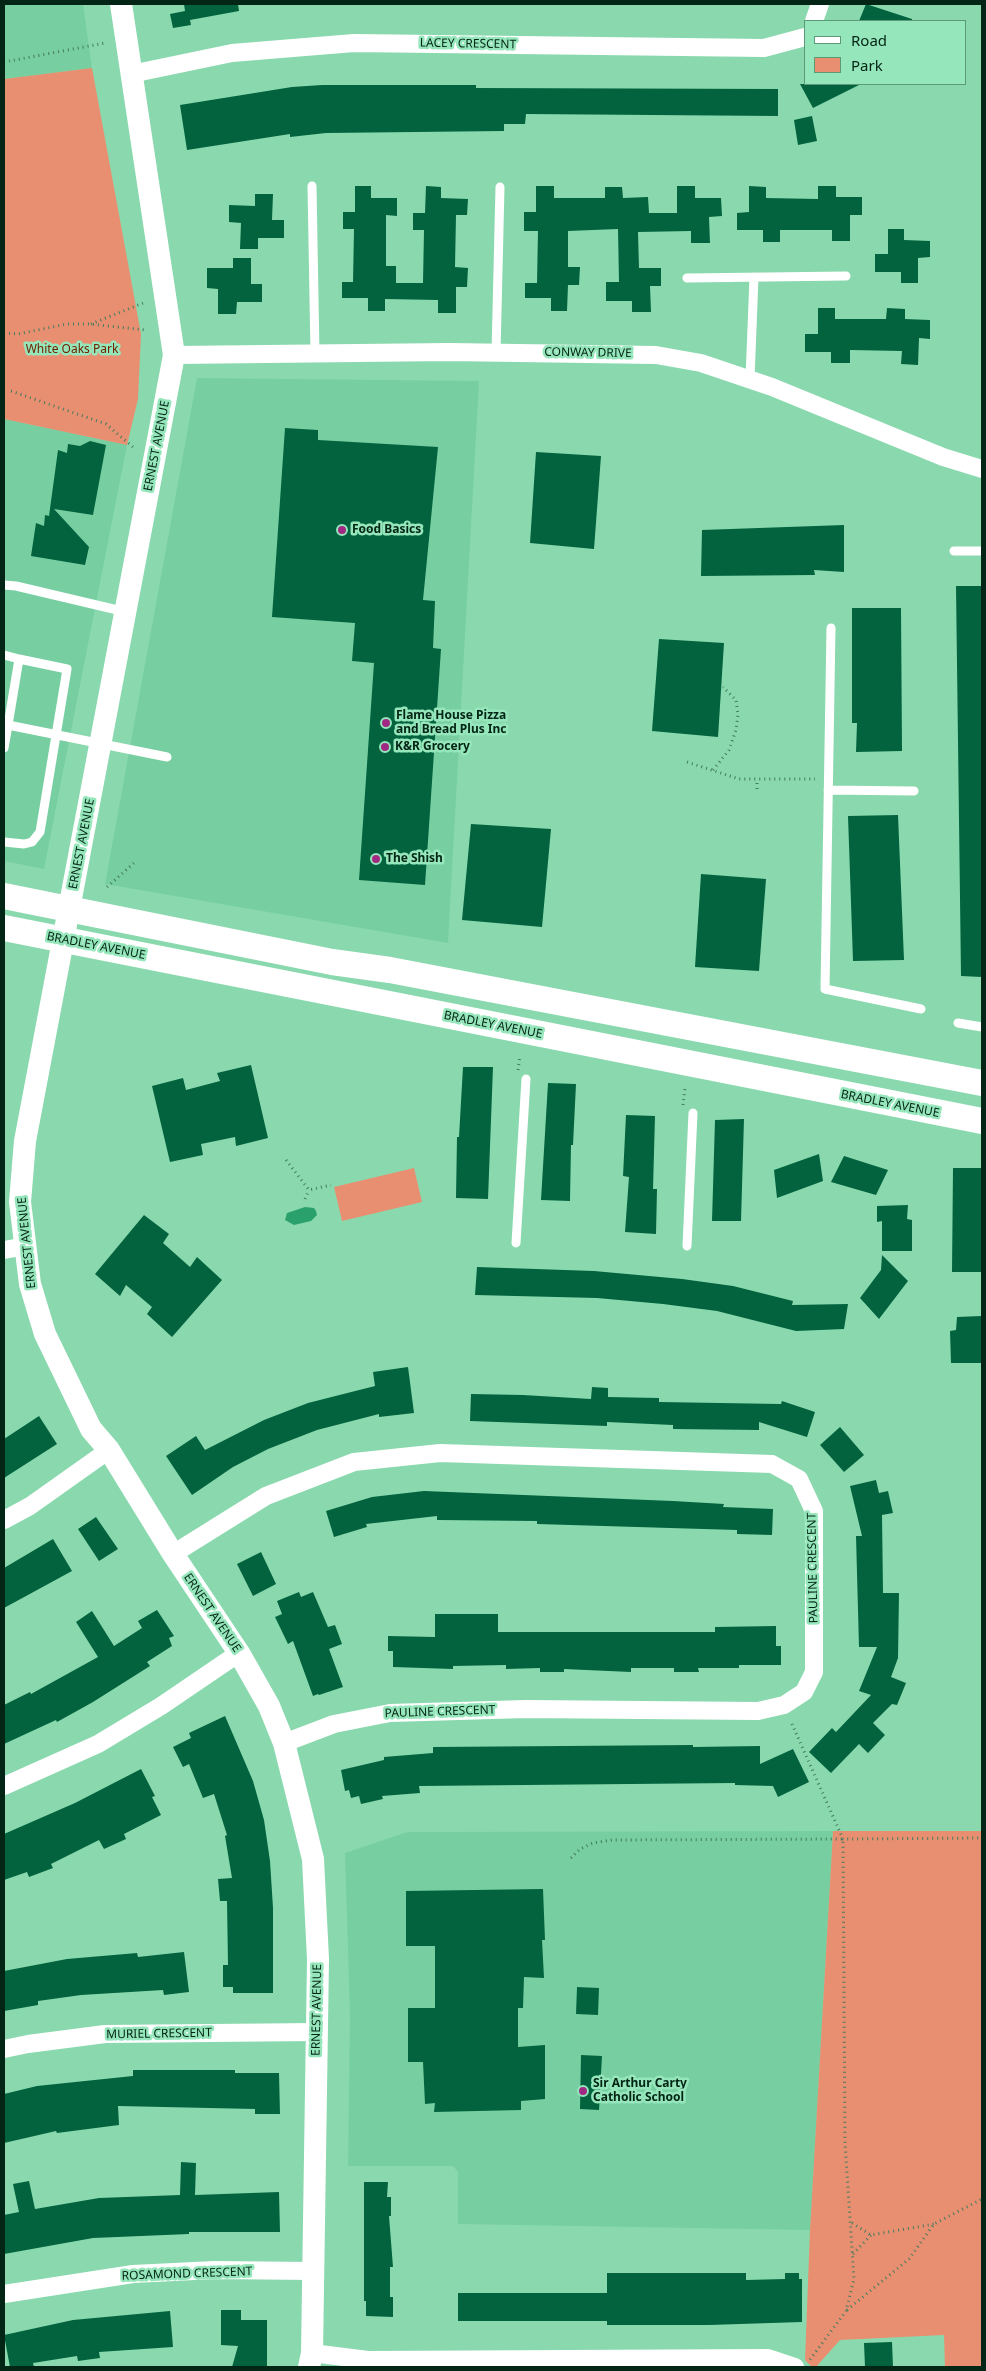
<!DOCTYPE html>
<html>
<head>
<meta charset="utf-8">
<style>
	body { margin:0 }
	#map { position:relative; width:986px; height:2371px; overflow:hidden; background:#8ad9ae; font-family:"Noto Sans",sans-serif }
	canvas { display:block }
	.frame { position:absolute; inset:0; border:5px solid #032515; pointer-events:none }
	.legend { position:absolute; left:804px; top:20px; width:162px; height:65px; box-sizing:border-box; background:#96e6bb; border:1px solid #5b9979; margin:0; padding:6px 9px; list-style:none; font-size:15px; color:#032515 }
	.legend li { display:flex; align-items:center; gap:10px; height:25px }
	.legend b { width:25px; border:1px solid #5b9979 }
</style>
</head>
<body>
<div id="map">
<canvas width="986" height="2371"></canvas>
<div class="frame"></div>
<ul class="legend">
<li><b style="height:6px;background:#fff"></b>Road</li>
<li><b style="height:14px;background:#e88f71"></b>Park</li>
</ul>
</div>
<script>
const ctx = document.querySelector('canvas').getContext('2d');
ctx.lineJoin = 'round';
function paint(path, color) { ctx.fillStyle = color; ctx.fill(path, 'evenodd'); }
const poly = rows => new Path2D(rows.map(r => 'M' + r).join(''));
function trace(path, color, width, dash) { ctx.strokeStyle = color; ctx.lineWidth = width; ctx.lineCap = dash ? 'butt' : 'round'; ctx.setLineDash(dash || []); ctx.stroke(path); }
function label(font, color, halo, rows, align = 'center') {
  ctx.font = font + ' "Noto Sans",sans-serif'; ctx.lineWidth = 5; ctx.setLineDash([]); ctx.textBaseline = 'middle'; ctx.strokeStyle = halo; ctx.fillStyle = color; for (const [text, x, y, turn = 0] of rows) {
    ctx.save(); ctx.translate(x, y); ctx.rotate((+turn || 0) * Math.PI / 180); ctx.textAlign = isNaN(turn) ? turn : align; if (halo) ctx.strokeText(text, 0, 0); ctx.fillText(text, 0, 0); ctx.restore();
  }
}
paint(poly([
	[4,4,83,4,92,68,4,79],
	[197,378,479,381,448,943,105,884],
	[4,419,127,445,44,869,4,861],
	[833,1831,810,2230,458,2224,458,2172,453,2166,348,2166,350,2016,345,1853,407,1832]
]), '#77cfa1');
paint(poly([
	[92,68,141,334,138,399,127,445,4,419,4,79],
	[414,1168,422,1202,342,1221,334,1187],
	[833,1831,982,1831,982,2367,945,2367,944,2335,840,2340,816,2367,812,2367,805,2360,810,2230]
]), '#e88f71');
paint(poly([
	[305,1207,314,1208,316,1211,317,1215,311,1221,294,1225,285,1220,287,1213]
]), '#2aa16d');
paint(poly([
	[184,4,238,4,239,11,190,20,191,25,173,28,170,14,185,11],
	[866,4,912,19,912,21,859,21],
	[800,84,861,84,813,108],
	[322,85,476,85,476,88,778,89,778,116,526,114,525,124,504,124,504,131,326,133,290,137,290,134,187,150,180,105,292,87],
	[812,116,817,141,798,145,794,120],
	[355,186,371,186,371,198,397,198,397,216,386,215,386,266,396,266,396,283,423,283,424,230,413,230,413,213,425,213,426,186,441,187,441,198,468,199,467,215,456,215,455,267,468,268,467,287,456,287,456,313,438,313,438,300,385,299,385,311,368,311,368,298,342,298,342,282,353,282,354,229,343,229,343,212,355,212],
	[536,186,554,186,554,198,605,198,605,187,622,187,623,198,648,197,649,213,677,213,677,186,695,186,695,198,721,198,722,216,709,217,710,243,691,243,691,231,638,232,639,268,661,268,661,286,650,286,651,312,632,312,632,301,606,301,606,282,619,282,618,229,568,231,568,267,580,267,579,285,568,285,567,311,551,311,551,298,525,298,525,283,537,283,538,231,524,231,524,212,536,212],
	[749,186,766,187,766,198,818,199,818,186,836,186,836,197,862,197,862,215,850,215,850,241,832,241,832,230,780,230,780,242,763,242,763,230,737,230,737,213,749,212],
	[255,194,273,194,272,220,284,220,284,238,258,238,258,249,240,249,241,223,229,222,229,205,255,206],
	[888,229,904,229,904,240,930,241,930,257,918,258,918,283,901,283,901,272,875,272,875,254,888,254],
	[233,258,251,258,251,284,262,284,262,302,237,302,236,314,218,314,218,289,207,288,207,268,233,268],
	[818,308,835,308,835,319,886,319,887,308,905,309,905,319,930,320,930,339,919,338,918,365,901,364,902,351,850,350,850,363,831,363,831,352,805,352,805,334,818,334],
	[285,428,318,430,318,440,438,447,423,600,435,601,433,648,441,649,425,885,359,880,374,663,352,661,355,623,272,617],
	[90,441,106,445,93,515,54,509,89,547,85,565,31,556,36,523,44,526,45,515,49,516,58,450,67,453,68,444,80,446],
	[536,452,601,456,594,549,530,543],
	[844,525,844,572,814,570,815,575,701,576,702,530],
	[956,586,982,586,982,977,961,976],
	[852,608,901,608,902,751,856,752,857,723,852,723],
	[659,639,724,643,718,737,652,731],
	[898,815,904,960,853,961,848,816],
	[471,824,551,829,542,927,462,920],
	[701,874,766,879,759,971,695,967],
	[251,1065,268,1138,236,1146,235,1137,201,1144,203,1155,170,1162,152,1086,183,1078,186,1090,220,1081,217,1073],
	[463,1067,493,1067,488,1199,456,1198,457,1137,459,1137],
	[548,1083,576,1084,573,1145,571,1145,570,1201,541,1200],
	[626,1115,655,1116,653,1189,657,1189,656,1234,625,1232,629,1177,623,1176],
	[744,1119,741,1221,712,1221,715,1120],
	[819,1154,823,1181,777,1198,774,1170],
	[844,1156,888,1170,876,1195,831,1182],
	[953,1168,982,1168,982,1272,952,1272],
	[908,1205,907,1219,912,1220,912,1251,882,1251,882,1221,877,1222,877,1206],
	[144,1215,169,1234,163,1243,190,1267,197,1257,222,1280,172,1337,147,1314,152,1307,126,1285,120,1296,95,1274],
	[882,1255,908,1281,879,1319,860,1298,881,1270],
	[477,1267,594,1271,682,1279,733,1286,793,1301,792,1305,848,1304,844,1329,796,1331,717,1311,663,1304,597,1298,475,1295],
	[981,1316,982,1363,951,1363,950,1331,956,1330,957,1317],
	[408,1367,414,1413,379,1417,379,1414,317,1430,268,1449,233,1467,192,1495,166,1456,196,1436,205,1450,264,1420,308,1403,375,1386,373,1372],
	[592,1387,608,1388,608,1397,659,1398,659,1402,781,1404,782,1401,815,1412,807,1437,759,1422,759,1430,673,1429,673,1425,607,1422,607,1426,470,1421,471,1394,523,1395,591,1399],
	[39,1416,57,1444,4,1478,4,1439],
	[840,1427,864,1455,844,1472,820,1445],
	[876,1480,879,1493,888,1491,893,1513,882,1515,883,1593,899,1593,898,1658,891,1677,906,1683,897,1705,892,1704,873,1723,885,1735,868,1753,859,1744,831,1773,809,1752,832,1728,836,1732,871,1695,859,1691,877,1647,859,1647,856,1536,862,1536,850,1486],
	[424,1491,673,1501,724,1504,723,1507,773,1509,772,1535,737,1534,737,1530,537,1524,537,1521,437,1520,437,1516,366,1524,367,1527,334,1537,326,1511,372,1497],
	[96,1517,118,1549,99,1561,78,1529],
	[53,1539,72,1571,4,1608,4,1568],
	[261,1552,276,1584,253,1596,237,1564],
	[299,1592,301,1597,313,1592,328,1627,335,1625,342,1644,329,1649,343,1687,319,1695,318,1694,313,1696,293,1641,288,1644,275,1617,282,1614,277,1601],
	[157,1610,174,1636,169,1638,172,1646,147,1662,150,1666,93,1702,57,1722,56,1720,4,1744,4,1705,30,1692,31,1694,98,1657,76,1622,92,1611,114,1646,142,1628,138,1621],
	[435,1614,498,1614,498,1632,715,1632,715,1627,776,1626,776,1646,781,1646,781,1665,739,1665,739,1668,698,1668,699,1672,674,1672,674,1668,631,1668,631,1672,564,1669,564,1672,540,1672,540,1668,506,1669,506,1665,453,1666,453,1669,393,1667,393,1651,388,1651,388,1636,435,1637],
	[225,1716,253,1781,264,1820,270,1861,273,1908,273,1993,233,1993,233,1987,223,1987,223,1965,228,1965,227,1901,220,1901,218,1879,232,1878,225,1836,227,1835,214,1794,203,1798,189,1764,183,1767,173,1747,191,1738,189,1733],
	[693,1745,693,1747,760,1746,760,1764,793,1749,809,1782,778,1797,773,1786,735,1785,735,1783,419,1786,420,1793,382,1796,383,1799,361,1804,359,1796,351,1798,349,1790,345,1791,341,1770,384,1760,384,1757,433,1753,433,1747],
	[141,1769,155,1796,152,1797,161,1815,124,1834,126,1839,104,1849,99,1840,51,1864,53,1868,29,1877,27,1872,4,1880,4,1834,75,1803],
	[543,1889,545,1940,542,1940,544,1978,524,1977,523,2008,518,2008,518,2047,545,2045,545,2099,521,2101,521,2110,434,2112,435,2103,425,2104,423,2062,408,2062,408,2008,435,2008,435,1946,406,1946,406,1891],
	[184,1952,189,1992,164,1995,163,1990,81,1995,38,2001,38,2005,4,2011,4,1971,67,1959,137,1953,138,1957],
	[577,1987,599,1988,598,2015,576,2014],
	[581,2055,602,2056,599,2110,580,2109],
	[133,2070,235,2070,235,2073,279,2073,280,2114,255,2114,255,2109,118,2106,119,2125,57,2133,56,2131,4,2143,4,2094,37,2086,133,2076],
	[181,2162,196,2163,195,2195,279,2192,280,2232,189,2232,189,2234,93,2238,4,2254,4,2215,19,2212,13,2184,29,2181,35,2209,99,2198,180,2195],
	[364,2182,388,2182,387,2197,391,2197,391,2216,389,2216,393,2267,390,2267,390,2297,393,2297,393,2317,366,2316,366,2301,364,2301],
	[607,2273,746,2273,746,2280,785,2279,785,2273,799,2273,799,2279,802,2279,802,2322,709,2325,607,2325,607,2321,458,2321,458,2293,607,2293],
	[221,2310,241,2310,241,2320,267,2320,267,2367,232,2367,238,2346,221,2345],
	[170,2311,173,2347,99,2352,100,2358,78,2361,77,2356,33,2363,34,2367,10,2367,4,2335,73,2320],
	[892,2342,893,2367,865,2367,864,2343]
]), '#02633e');
trace(poly([
	[4,62,105,43],
	[91,324,143,303],
	[4,333,18,334,67,324,90,324,145,330],
	[11,391,106,424,133,447],
	[687,762,739,779,815,779],
	[713,770,729,750,736,730,738,715,736,700,723,687],
	[757,789,757,779],
	[107,887,135,862],
	[518,1070,520,1056],
	[683,1105,685,1088],
	[286,1160,309,1190,331,1185],
	[305,1199,309,1190],
	[792,1724,843,1839,982,1838],
	[571,1858,580,1849,593,1843,612,1840,843,1839,845,2143,854,2279,846,2311,809,2361],
	[852,2223,871,2235,934,2224],
	[853,2254,871,2235],
	[847,2310,909,2259,934,2224,982,2199]
]), '#437b5e', 3, [1, 4]);
trace(poly([
	[312,186,315,354],
	[687,278,846,276],
	[496,353,500,187],
	[750,379,754,277],
	[954,551,982,551],
	[4,585,16,586,126,612],
	[831,628,825,989,921,1009],
	[4,655,19,659,8,725],
	[4,748,8,725,167,757],
	[828,790,914,791],
	[4,842,24,844,32,842,40,832,67,669,19,659],
	[958,1023,982,1027],
	[516,1243,526,1079],
	[687,1246,693,1113]
]), '#fff', 9);
trace(poly([
	[814,21,820,4],
	[131,74,232,53,354,43,764,48,805,37],
	[174,355,449,352,656,355,701,363,772,387,943,457,982,469],
	[4,1250,26,1246],
	[4,1520,30,1506,109,1450],
	[173,1554,266,1496,354,1462,440,1453,772,1464,799,1479,814,1511,814,1672,804,1692,784,1705,758,1711,526,1709,390,1713,334,1724,284,1743],
	[4,1786,98,1744,161,1706,239,1653],
	[4,2049,28,2044,105,2034,316,2032],
	[4,2294,133,2274,215,2270,312,2271],
	[312,2353,368,2360,768,2358,795,2367]
]), '#fff', 18);
trace(poly([
	[121,4,174,355,25,1141,20,1202,30,1284,45,1334,91,1429,109,1450,173,1554,239,1653,269,1706,284,1743,313,1859,318,1959,312,2353,309,2367]
]), '#fff', 22);
trace(poly([
	[4,896,332,962,390,970,982,1083],
	[4,928,982,1121]
]), '#fff', 26);
for (const [x, y, r, color] of [
	[342,530,5,"#a02a83"],
	[386,723,5,"#a02a83"],
	[385,747,5,"#a02a83"],
	[376,859,5,"#a02a83"],
	[583,2091,5,"#a02a83"]
]) { const dot = new Path2D(); dot.arc(x, y, r, 0, 2 * Math.PI); ctx.fillStyle = color; ctx.fill(dot); trace(dot, '#96e6bb', 2); }
label('12px', '#032515', '#96e6bb', [
	["LACEY CRESCENT",468,44,1],
	["CONWAY DRIVE",588,353,1],
	["ERNEST AVENUE",157,446,-79],
	["ERNEST AVENUE",82,844,-79],
	["BRADLEY AVENUE",96,946,11],
	["BRADLEY AVENUE",493,1025,11],
	["BRADLEY AVENUE",890,1104,11],
	["ERNEST AVENUE",27,1243,-96],
	["PAULINE CRESCENT",813,1568,-91],
	["ERNEST AVENUE",212,1613,56],
	["PAULINE CRESCENT",440,1712,-2],
	["ERNEST AVENUE",317,2010,-89],
	["MURIEL CRESCENT",159,2034,-1],
	["ROSAMOND CRESCENT",187,2274,-2]
]);
label('12px', '#6e2100', '#96e6bb', [
	["White Oaks Park",72,350]
]);
label('bold 12px', '#032515', '#96e6bb', [
	["Food Basics",352,530],
	["Flame House Pizza",396,716],
	["and Bread Plus Inc",396,730],
	["K&R Grocery",395,747],
	["The Shish",386,859],
	["Sir Arthur Carty",593,2084],
	["Catholic School",593,2098]
], 'left');
</script>
</body>
</html>
